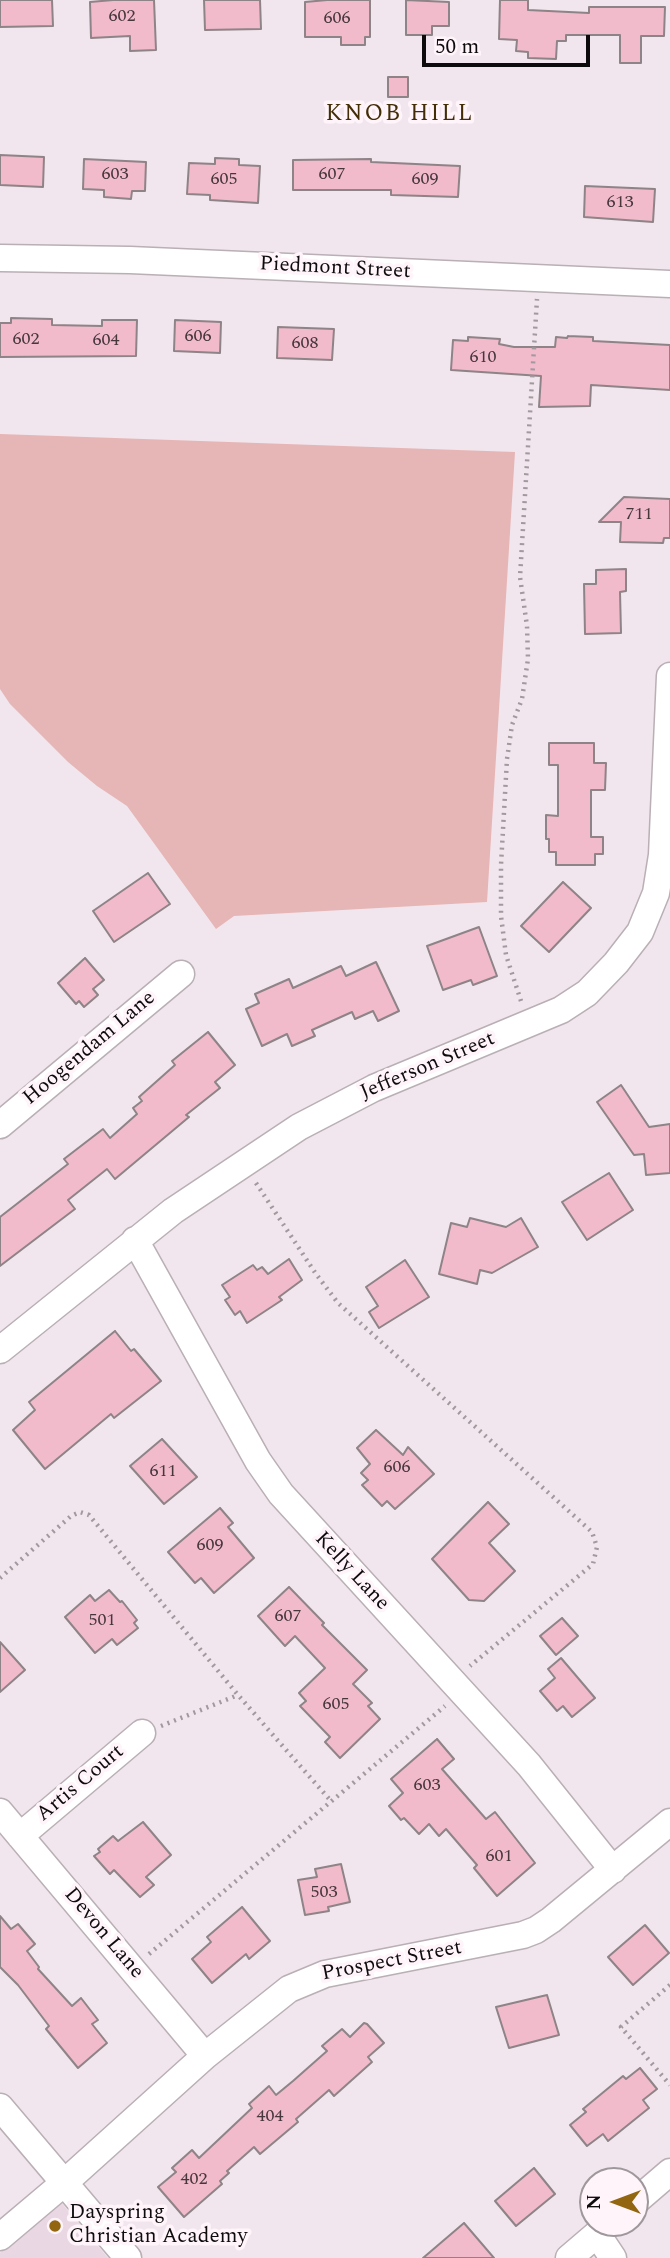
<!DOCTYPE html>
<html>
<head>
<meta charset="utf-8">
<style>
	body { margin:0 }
	#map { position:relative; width:670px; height:2258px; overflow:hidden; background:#f1e6ed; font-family:Spectral,serif }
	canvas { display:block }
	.north { position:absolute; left:579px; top:2167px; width:70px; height:70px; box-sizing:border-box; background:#fef4fa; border:2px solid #9e979b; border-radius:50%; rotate:270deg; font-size:19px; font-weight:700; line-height:28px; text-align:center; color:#0e0b0d }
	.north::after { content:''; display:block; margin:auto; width:24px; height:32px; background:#926511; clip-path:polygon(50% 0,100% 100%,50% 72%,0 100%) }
	.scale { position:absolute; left:422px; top:35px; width:168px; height:32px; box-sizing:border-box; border:4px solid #0e0b0d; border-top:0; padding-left:9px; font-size:21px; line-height:24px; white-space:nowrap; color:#0e0b0d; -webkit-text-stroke:5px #fef4fa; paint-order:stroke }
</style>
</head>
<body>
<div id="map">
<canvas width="670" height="2258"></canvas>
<div class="north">N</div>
<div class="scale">50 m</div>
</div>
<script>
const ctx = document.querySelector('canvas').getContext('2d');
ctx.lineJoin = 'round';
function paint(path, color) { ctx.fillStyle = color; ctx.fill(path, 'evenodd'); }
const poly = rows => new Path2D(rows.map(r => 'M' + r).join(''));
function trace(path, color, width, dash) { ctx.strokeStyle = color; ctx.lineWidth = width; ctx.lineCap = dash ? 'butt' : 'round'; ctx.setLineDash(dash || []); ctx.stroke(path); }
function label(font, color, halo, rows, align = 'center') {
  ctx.font = font + ' Spectral,serif'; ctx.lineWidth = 7; ctx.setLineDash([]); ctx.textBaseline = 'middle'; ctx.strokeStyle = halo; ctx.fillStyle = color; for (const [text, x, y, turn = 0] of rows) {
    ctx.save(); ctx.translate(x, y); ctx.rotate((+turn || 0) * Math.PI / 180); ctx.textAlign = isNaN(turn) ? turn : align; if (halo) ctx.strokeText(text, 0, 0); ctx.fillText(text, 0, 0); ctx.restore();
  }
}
paint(poly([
	[59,2200,108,2258,0,2258,0,2253]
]), '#e9d8e3');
paint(poly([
	[0,434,515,452,487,902,234,916,216,929,127,806,97,786,68,762,10,704,0,689]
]), '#e6b5b5');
const building = poly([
	[0,0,52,0,53,26,0,27,0,0],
	[113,0,154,0,156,50,130,51,130,36,91,38,90,2,113,0],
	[204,0,260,0,261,29,205,30,204,0],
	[327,0,370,0,370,37,365,37,365,45,341,45,341,37,305,37,305,2,327,0],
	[406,0,449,2,449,26,432,26,432,35,406,35,406,0],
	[500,0,528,0,528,10,589,13,589,7,665,7,664,36,641,36,641,63,620,63,620,35,566,35,566,41,557,41,556,59,528,58,528,52,516,51,517,40,499,39,500,0],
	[388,77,408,77,408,97,388,97,388,77],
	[0,155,44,157,43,187,0,185,0,155],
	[215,158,239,159,239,165,260,166,258,203,210,200,210,195,187,194,189,163,215,164,215,158],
	[84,159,146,162,145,191,132,191,131,199,104,197,104,190,83,189,84,159],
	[371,159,371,162,460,166,458,197,391,195,391,190,293,190,293,160,371,159],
	[585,186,655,189,653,222,584,217,585,186],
	[11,318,52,319,52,325,102,326,102,320,137,320,136,356,0,357,0,323,11,323,11,318],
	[175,320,221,322,220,353,174,351,175,320],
	[278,327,334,329,332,360,277,358,278,327],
	[568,336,593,337,593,341,670,345,670,390,591,385,590,406,539,407,541,376,451,370,453,340,468,341,468,337,500,339,499,344,514,347,555,347,556,337,567,338,568,336],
	[624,497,670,499,670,538,664,538,663,543,620,542,621,522,599,522,624,497],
	[626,569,626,591,620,592,621,633,585,634,584,584,596,584,596,570,626,569],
	[549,743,594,743,594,763,606,763,605,790,591,790,591,837,603,837,603,854,595,854,595,865,556,865,556,852,549,852,549,839,546,839,546,815,558,816,558,765,549,765,549,743],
	[148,873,170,904,114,942,93,911,148,873],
	[563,882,591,908,549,952,521,926,563,882],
	[479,927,497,976,473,985,471,980,443,990,427,946,479,927],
	[85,958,104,980,93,989,98,995,84,1007,79,1001,76,1004,58,983,85,958],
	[376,962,399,1011,378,1021,373,1011,355,1019,352,1012,312,1030,315,1036,292,1046,287,1034,262,1046,246,1009,259,1003,255,994,289,979,293,988,341,966,346,976,376,962],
	[208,1032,235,1065,215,1082,220,1088,186,1115,189,1117,115,1179,107,1169,68,1200,75,1209,0,1266,0,1217,68,1164,64,1159,103,1129,110,1138,137,1114,133,1108,142,1101,139,1097,175,1065,172,1061,208,1032],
	[621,1085,649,1127,670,1124,670,1173,646,1175,644,1154,634,1155,597,1102,621,1085],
	[609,1173,633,1210,587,1240,562,1202,609,1173],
	[470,1218,506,1227,521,1218,538,1247,492,1273,480,1270,477,1284,439,1274,451,1223,467,1227,470,1218],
	[289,1259,302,1280,279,1297,282,1300,247,1323,240,1311,235,1315,225,1300,230,1297,222,1285,253,1265,257,1270,262,1267,268,1274,289,1259],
	[405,1260,429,1297,379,1328,369,1312,378,1306,366,1287,405,1260],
	[115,1331,131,1351,134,1349,161,1381,114,1418,111,1414,45,1469,13,1430,35,1410,29,1402,115,1331],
	[376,1430,403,1455,408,1447,434,1474,395,1509,387,1501,382,1506,362,1485,368,1480,361,1473,370,1464,357,1448,376,1430],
	[162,1439,197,1477,164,1504,130,1466,162,1439],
	[488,1502,509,1524,489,1543,515,1571,484,1601,469,1600,432,1559,488,1502],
	[220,1508,233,1523,228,1527,254,1558,214,1593,201,1578,195,1583,168,1552,220,1508],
	[289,1587,324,1623,322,1625,367,1670,353,1684,372,1703,368,1706,380,1719,340,1758,325,1742,330,1737,300,1706,306,1701,299,1693,325,1668,295,1636,285,1646,258,1616,289,1587],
	[109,1590,120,1602,122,1601,137,1620,134,1623,138,1628,117,1645,112,1639,95,1653,65,1617,90,1595,95,1601,109,1590],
	[562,1618,578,1636,556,1655,540,1636,562,1618],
	[0,1642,25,1670,0,1692,0,1642],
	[561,1658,595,1698,572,1717,563,1706,557,1711,540,1691,555,1678,548,1669,561,1658],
	[437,1739,454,1759,442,1769,486,1819,495,1812,535,1863,497,1896,474,1868,477,1865,446,1829,439,1836,429,1824,419,1834,404,1818,401,1820,389,1806,403,1793,391,1779,437,1739],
	[143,1822,171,1855,146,1877,154,1885,140,1897,114,1870,110,1874,94,1856,100,1852,98,1849,113,1836,118,1841,143,1822],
	[341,1864,350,1902,328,1907,329,1911,305,1915,298,1880,317,1877,315,1869,341,1864],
	[242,1907,270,1941,249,1959,246,1954,212,1983,192,1959,211,1942,207,1937,242,1907],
	[0,1916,11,1929,18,1924,35,1944,27,1951,39,1967,38,1969,72,2006,81,1998,98,2020,92,2024,107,2043,78,2068,46,2029,49,2026,18,1985,0,1967,0,1916],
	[645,1925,669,1953,633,1985,608,1957,645,1925],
	[547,1995,559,2035,509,2048,496,2007,547,1995],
	[364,2023,367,2024,384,2043,368,2057,372,2062,334,2096,329,2090,296,2119,298,2122,260,2154,254,2147,227,2171,229,2173,220,2181,222,2184,184,2217,158,2187,176,2172,172,2168,192,2150,199,2158,252,2108,249,2104,269,2086,276,2095,293,2081,327,2051,322,2046,342,2029,350,2037,364,2023],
	[640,2068,657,2089,643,2100,649,2108,608,2141,603,2134,587,2146,570,2125,586,2112,583,2109,623,2076,626,2079,640,2068],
	[534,2168,555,2194,516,2226,495,2201,534,2168],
	[464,2223,494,2258,423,2258,464,2223]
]);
paint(building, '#f1bbcc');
trace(building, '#8e8386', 2);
const minor = poly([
	[0,258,130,260,670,284],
	[0,1125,181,974],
	[135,1240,258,1461,281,1494,529,1765,613,1870],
	[0,1350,173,1211,299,1127,374,1088,561,1010,587,993,616,963,640,932,656,893,662,855,670,676],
	[0,1812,205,2056],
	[20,1836,142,1733],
	[0,2107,128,2258],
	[635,2202,670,2172],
	[597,2234,613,2258],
	[0,2237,64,2183,205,2056,289,1989,325,1974,523,1935,536,1930,551,1920,670,1822],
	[569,2258,610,2223]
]);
trace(minor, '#b9afb5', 29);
trace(poly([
	[521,1001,506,955,501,916,501,865,507,759,512,725,522,699,528,659,527,626,520,577,537,299],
	[256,1183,316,1274,338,1303,592,1532,597,1547,593,1564,470,1666],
	[0,1578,71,1516,80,1512,89,1515,238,1695,330,1800],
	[161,1726,238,1695],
	[149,1954,445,1706],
	[670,1985,621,2027,670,2085]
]), '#a1999e', 4.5, [2, 5]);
trace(minor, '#fff', 26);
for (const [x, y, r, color] of [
	[55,2226,7,"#926511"]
]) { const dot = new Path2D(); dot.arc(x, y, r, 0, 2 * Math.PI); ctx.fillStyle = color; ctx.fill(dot); trace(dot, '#fef4fa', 2.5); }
label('18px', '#47373d', null, [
	["602",122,17],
	["606",337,19],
	["603",115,175],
	["607",332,175],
	["605",224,180],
	["609",425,180],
	["613",620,203],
	["606",198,337],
	["602",26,340],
	["604",106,341],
	["608",305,344],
	["610",483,358],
	["711",639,515],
	["606",397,1468],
	["611",163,1472],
	["609",210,1546],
	["607",288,1617],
	["501",102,1621],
	["605",336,1705],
	["603",427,1786],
	["601",499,1857],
	["503",324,1893],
	["404",270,2117],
	["402",194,2180]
]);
label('21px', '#0e0b0d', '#fef4fa', [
	["Piedmont Street",335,269,3],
	["Hoogendam Lane",90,1049,-40],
	["Jefferson Street",428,1067,-23],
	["Kelly Lane",351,1572,47],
	["Artis Court",81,1784,-40],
	["Devon Lane",103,1934,50],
	["Prospect Street",392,1962,-11]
]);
label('21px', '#0e0b0d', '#fef4fa', [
	["Dayspring",69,2214],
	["Christian Academy",69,2238]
], 'left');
ctx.letterSpacing = '2px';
label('23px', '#432d07', '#fef4fa', [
	["KNOB HILL",400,115]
]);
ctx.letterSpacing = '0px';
</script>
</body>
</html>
